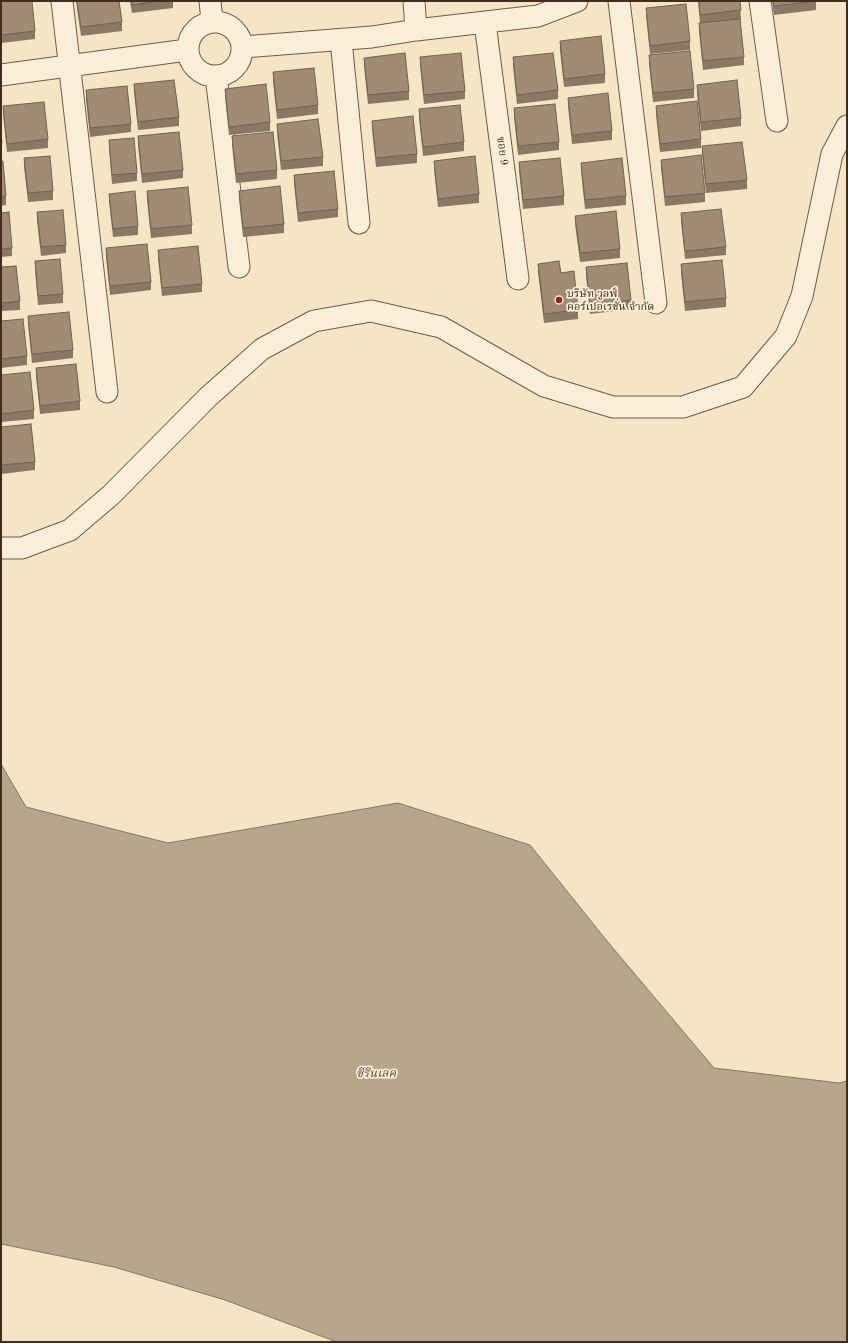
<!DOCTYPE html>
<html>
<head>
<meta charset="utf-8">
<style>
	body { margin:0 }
	#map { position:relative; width:848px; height:1343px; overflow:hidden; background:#f4e5c4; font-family:"Old Standard TT",serif }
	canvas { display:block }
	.frame { position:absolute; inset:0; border:2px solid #452b1e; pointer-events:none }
</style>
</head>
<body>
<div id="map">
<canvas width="848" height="1343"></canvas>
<div class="frame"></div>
</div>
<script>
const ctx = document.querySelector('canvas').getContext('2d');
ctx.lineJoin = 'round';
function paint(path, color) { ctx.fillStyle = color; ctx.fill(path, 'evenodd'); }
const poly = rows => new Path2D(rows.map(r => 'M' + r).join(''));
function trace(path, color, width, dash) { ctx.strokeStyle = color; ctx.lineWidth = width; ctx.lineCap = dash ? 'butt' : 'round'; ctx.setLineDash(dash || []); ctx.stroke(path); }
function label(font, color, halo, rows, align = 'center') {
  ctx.font = font + ' "Old Standard TT","Noto Serif Thai",serif'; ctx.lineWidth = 3.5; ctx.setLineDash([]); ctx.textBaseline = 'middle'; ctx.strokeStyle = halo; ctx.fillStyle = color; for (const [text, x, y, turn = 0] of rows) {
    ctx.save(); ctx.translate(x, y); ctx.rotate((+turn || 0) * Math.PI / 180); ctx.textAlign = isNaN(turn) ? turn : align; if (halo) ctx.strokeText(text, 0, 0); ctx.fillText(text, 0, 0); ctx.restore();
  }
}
const water = poly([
	[1,764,26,807,168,843,398,803,530,845,607,941,714,1068,839,1083,847,1081,847,1342,337,1342,225,1300,114,1267,1,1244,1,764]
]);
paint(water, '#b8a68c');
trace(water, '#8a7560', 1);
const street = poly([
	[62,1,107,392],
	[210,1,212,21],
	[414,1,416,30],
	[619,1,656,303],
	[760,1,777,121],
	'188 49a27 27 0 1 1 54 0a27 27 0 1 1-54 0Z',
	[485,23,518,279],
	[341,40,359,223],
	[243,47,372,37,416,30,538,16,577,1],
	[1,75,187,50],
	[216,76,239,267],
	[1,548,22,548,70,530,111,495,208,397,262,349,314,321,371,311,441,327,544,386,613,407,683,407,743,387,786,336,802,296,832,154,847,126]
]);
trace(street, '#715a48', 23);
trace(street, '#f8eed9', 21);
paint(poly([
	[1,1,35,31,35,39,1,43],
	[76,1,119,1,122,22,122,31,81,36],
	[130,1,173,1,173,8,132,13],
	[698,1,740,1,741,19,740,19,744,57,744,65,703,70,699,32,699,23,700,23],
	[772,1,816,1,816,10,774,15],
	[646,8,690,41,690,50,650,54,646,16],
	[560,41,605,74,605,83,564,87,560,50],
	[649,55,694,89,694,98,653,102,649,64],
	[420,57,465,91,465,99,424,104,420,66],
	[513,57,558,90,558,99,517,104,513,66],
	[364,58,409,91,409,100,368,104,364,66],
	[273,72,318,105,318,114,277,119,273,81],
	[134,84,179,117,179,126,138,130,134,92],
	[697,85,741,118,741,126,701,131,697,93],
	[225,89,270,122,270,131,229,135,225,97],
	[86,90,131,124,131,132,90,137,86,99],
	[568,98,612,131,612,140,572,144,568,106],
	[3,106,48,139,48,148,7,152,3,115],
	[656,106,701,139,701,148,660,152,656,114],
	[514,108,559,142,559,150,518,155,514,117],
	[419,109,464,142,464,151,423,156,419,118],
	[372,121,417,154,417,163,376,167,372,129],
	[277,124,323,157,323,166,281,170,277,132],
	[1,132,2,143,2,152,1,152],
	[138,136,183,170,183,178,142,183,138,145],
	[232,136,277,170,277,179,236,183,232,145],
	[109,140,137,173,137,181,112,184,109,149],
	[702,146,747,180,747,189,706,193,702,155],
	[24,158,53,191,53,200,28,202,24,167],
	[661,160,705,193,705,202,665,206,661,168],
	[1,161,6,196,6,205,1,206],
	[434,161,479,194,479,203,438,207,434,169],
	[519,162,564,196,564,205,523,209,519,171],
	[581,163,626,196,626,205,585,209,581,171],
	[294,175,338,209,338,217,298,222,294,184],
	[147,191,192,225,192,234,151,238,147,200],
	[239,191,284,224,284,233,243,237,239,199],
	[109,194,138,226,138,235,113,237,109,202],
	[37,212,66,245,66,253,41,256,37,221],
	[1,213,12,248,12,256,1,257],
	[681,213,726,247,726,255,685,259,681,222],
	[575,216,620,249,620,258,580,262,575,224],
	[106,248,151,282,151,290,110,295,106,257],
	[158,250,202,284,202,292,162,296,158,259],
	[35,261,63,294,63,303,38,305,35,270],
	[538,264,561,273,578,310,578,319,544,323,538,272],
	[681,264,726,298,726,307,685,311,681,273],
	[1,267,20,301,20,310,1,311],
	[586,267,631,300,631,309,590,314,586,276],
	[28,316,73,350,73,358,32,363,28,325],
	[1,321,27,356,27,365,1,368],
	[36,368,80,401,80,410,40,414,36,377],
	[1,375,34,410,34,419,1,422],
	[1,427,35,462,35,470,1,474]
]), '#8a7864');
const building = poly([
	[1,1,32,1,35,31,1,35,1,1],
	[77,1,119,1,122,22,81,27,77,1],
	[132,1,160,1,132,5,132,1],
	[699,1,740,1,741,10,700,15,699,1],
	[773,1,816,1,774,6,773,1],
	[686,4,690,41,650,46,646,8,686,4],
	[740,19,744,57,703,61,699,23,740,19],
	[601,36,605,74,564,79,560,41,601,36],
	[690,51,694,89,653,93,649,55,690,51],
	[405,53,409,91,368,95,364,58,405,53],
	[461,53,465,91,424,95,420,57,461,53],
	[553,53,558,90,517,95,513,57,553,53],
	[314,68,318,105,277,110,273,72,314,68],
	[174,80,179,117,138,122,134,84,174,80],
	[737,80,741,118,701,122,697,85,737,80],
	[266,84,270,122,229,127,225,89,266,84],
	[127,86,131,124,90,128,86,90,127,86],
	[608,93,612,131,572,135,568,98,608,93],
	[697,101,701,139,660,144,656,106,697,101],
	[44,102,48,139,7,144,3,106,44,102],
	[555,104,559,142,518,146,514,108,555,104],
	[460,105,464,142,423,147,419,109,460,105],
	[413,116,417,154,376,158,372,121,413,116],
	[318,119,323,157,281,161,277,124,318,119],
	[1,132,2,143,1,143,1,132],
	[179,132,183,170,142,174,138,136,179,132],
	[273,132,277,170,236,174,232,136,273,132],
	[134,138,137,173,112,175,109,140,134,138],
	[742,142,747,180,706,184,702,146,742,142],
	[701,155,705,193,665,197,661,160,701,155],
	[50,156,53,191,28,193,24,158,50,156],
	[475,156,479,194,438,199,434,161,475,156],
	[560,158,564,196,523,200,519,162,560,158],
	[622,158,626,196,585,200,581,163,622,158],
	[1,161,3,161,6,196,1,197,1,161],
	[334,171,338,209,298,213,294,175,334,171],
	[280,186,284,224,243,228,239,191,280,186],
	[188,187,192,225,151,229,147,191,188,187],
	[135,191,138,226,113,229,109,194,135,191],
	[721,209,726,247,685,251,681,213,721,209],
	[63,210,66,245,41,247,37,212,63,210],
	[616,211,620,249,580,253,575,216,616,211],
	[9,212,12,248,1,249,1,213,9,212],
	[147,244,151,282,110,286,106,248,147,244],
	[198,246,202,284,162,288,158,250,198,246],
	[60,259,63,294,38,296,35,261,60,259],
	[722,260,726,298,685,302,681,264,722,260],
	[559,261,561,273,574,271,578,310,544,314,538,264,559,261],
	[627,263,631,300,590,305,586,267,627,263],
	[16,266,20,301,1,303,1,267,16,266],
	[69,312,73,350,32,354,28,316,69,312],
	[23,319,27,356,1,359,1,321,23,319],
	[76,364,80,401,40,406,36,368,76,364],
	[30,372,34,410,1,414,1,375,30,372],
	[31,424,35,462,1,465,1,427,31,424]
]);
paint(building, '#a08c74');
trace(building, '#706251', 1);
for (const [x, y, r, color] of [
	[559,300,4,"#8f2418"]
]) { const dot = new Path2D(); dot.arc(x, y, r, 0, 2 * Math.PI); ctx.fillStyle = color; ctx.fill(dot); trace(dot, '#f8eed9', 1.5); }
label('11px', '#452b1e', '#f8eed9', [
	["ซอย 9",502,151,83]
]);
label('11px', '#452b1e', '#f8eed9', [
	["บริษัท วูลฟ์",567,294],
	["คอร์เปอเรชั่น จำกัด",567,307]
], 'left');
label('italic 12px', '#624a3a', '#f8eed9', [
	["ซีรีนเลค",376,1074]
]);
</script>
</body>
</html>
